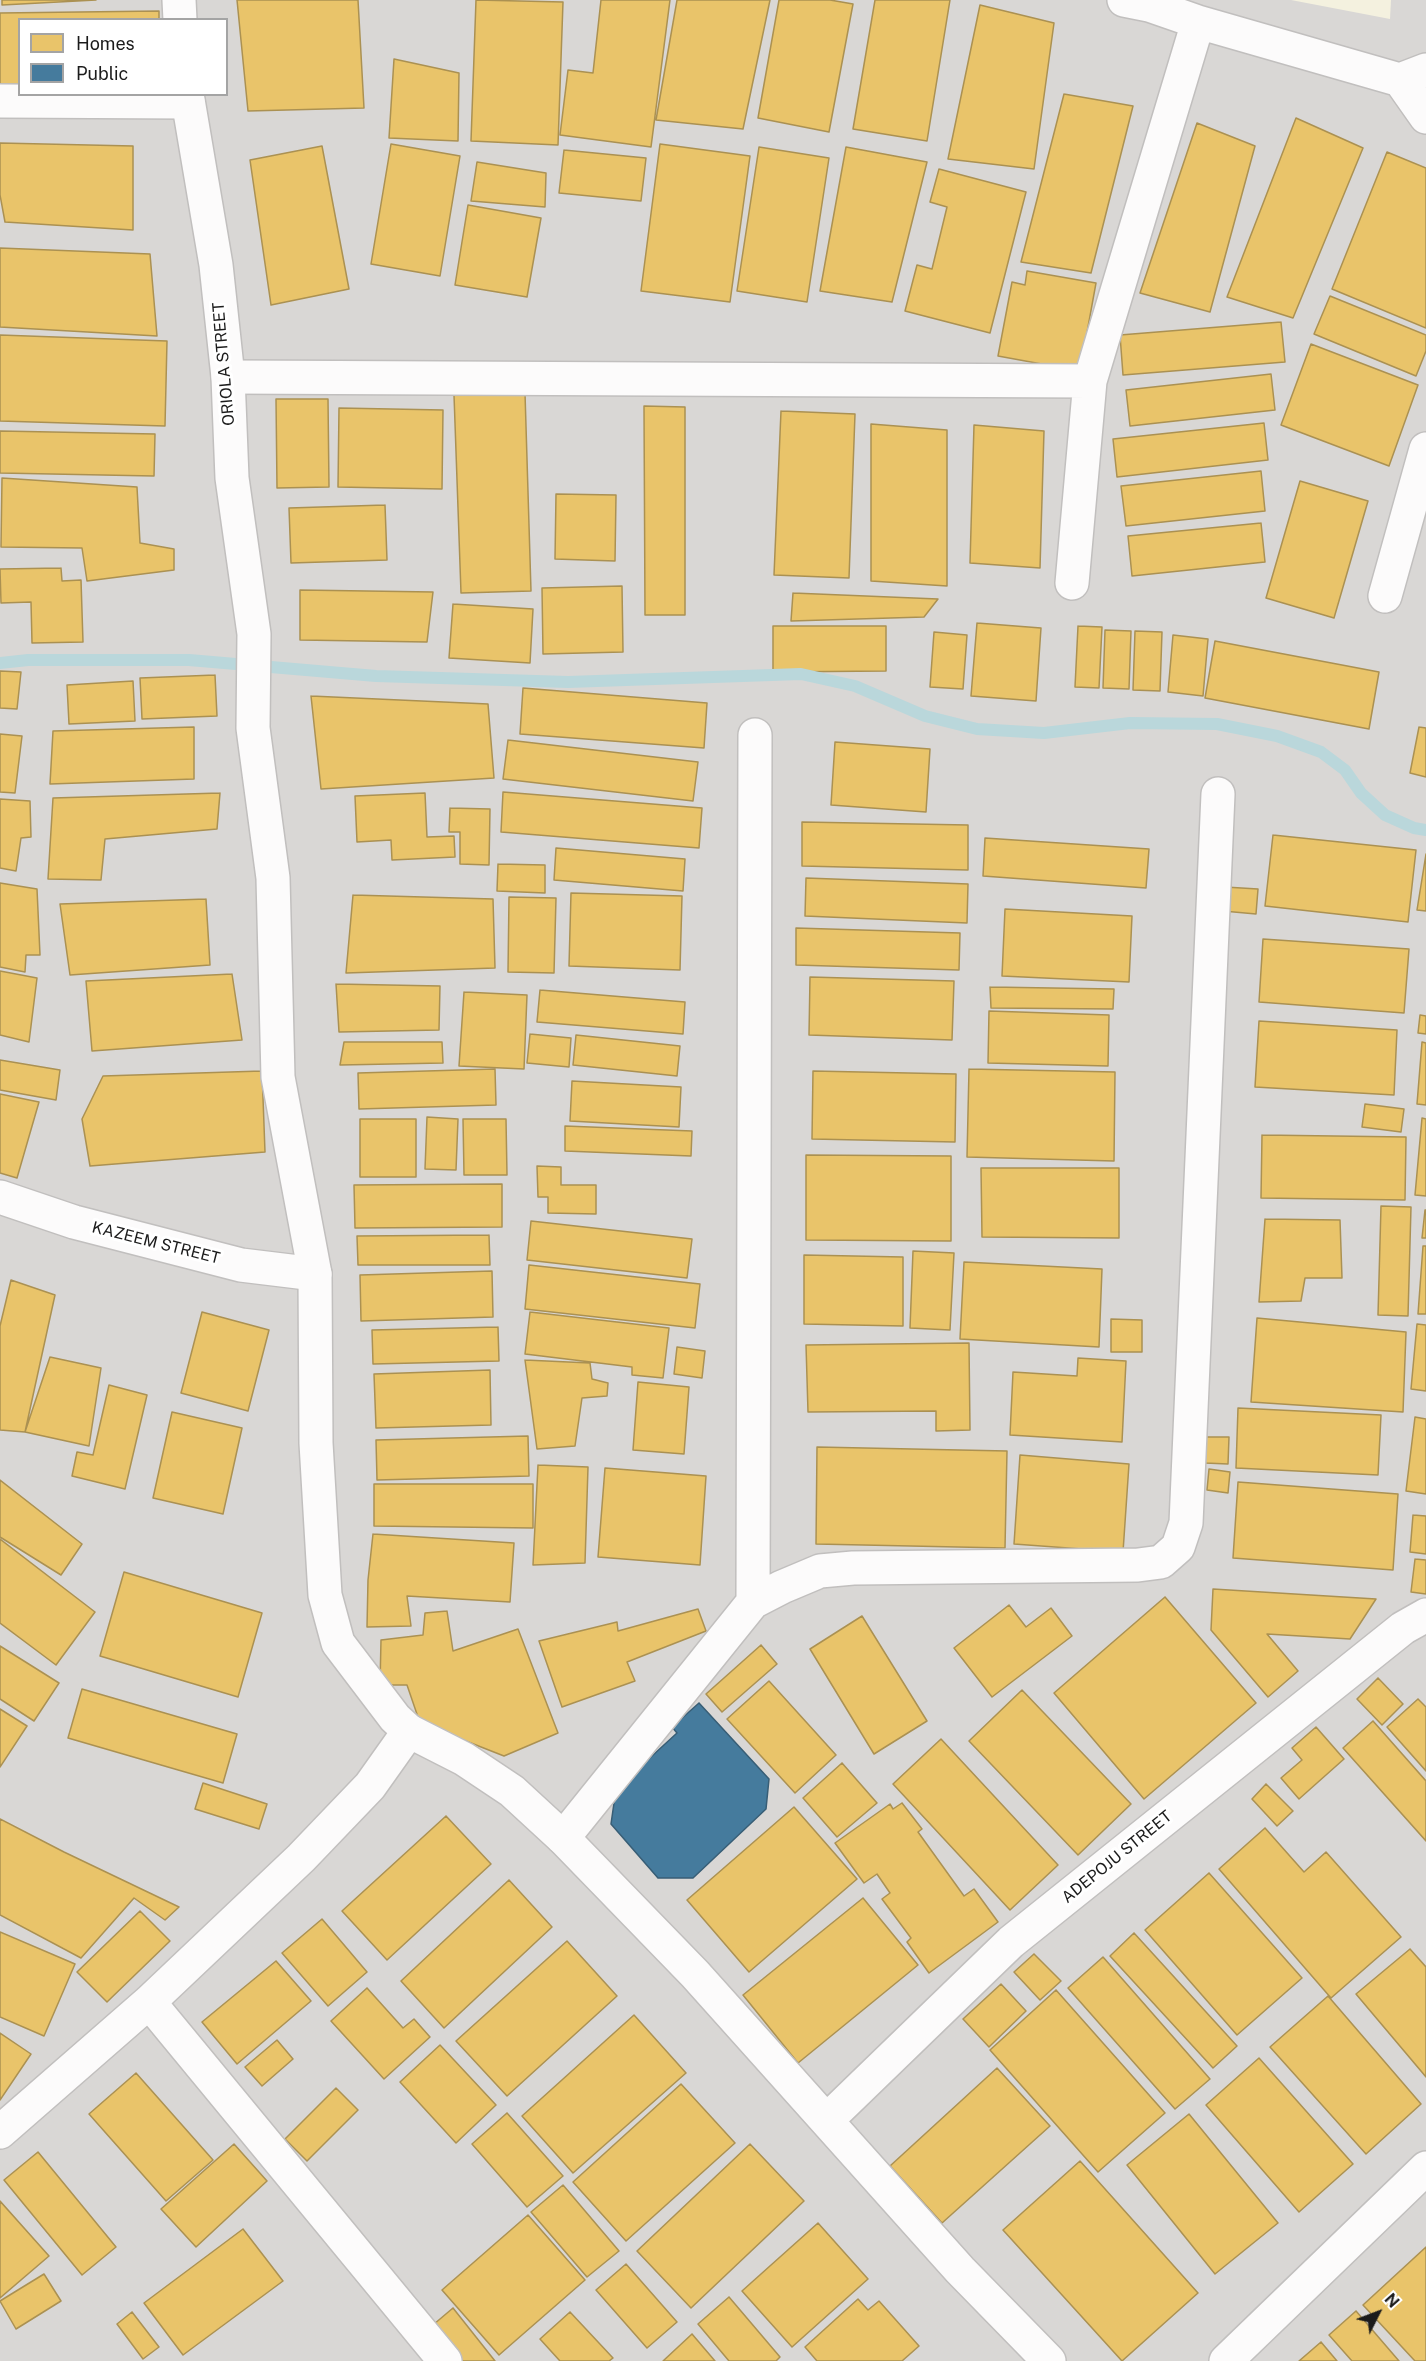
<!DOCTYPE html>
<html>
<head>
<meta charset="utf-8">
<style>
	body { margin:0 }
	#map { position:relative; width:1426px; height:2361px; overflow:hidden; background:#eae7e4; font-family:"Public Sans",sans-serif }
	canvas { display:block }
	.legend { position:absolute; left:18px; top:18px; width:210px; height:78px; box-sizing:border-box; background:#fff; border:2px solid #a4a4a4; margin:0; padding:8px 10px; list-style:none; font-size:18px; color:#1b1b1b }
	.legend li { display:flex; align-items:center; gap:12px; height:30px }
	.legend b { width:30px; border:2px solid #a4a4a4 }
	.north { position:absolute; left:1348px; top:2283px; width:60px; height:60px; -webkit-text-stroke:4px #fff; paint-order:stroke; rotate:48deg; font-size:16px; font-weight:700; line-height:24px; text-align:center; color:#1b1b1b }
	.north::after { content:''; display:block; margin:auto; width:21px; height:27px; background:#1b1b1b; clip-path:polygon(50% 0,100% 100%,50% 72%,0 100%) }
</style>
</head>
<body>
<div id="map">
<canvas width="1426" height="2361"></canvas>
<ul class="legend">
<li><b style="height:16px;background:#e9c46a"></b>Homes</li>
<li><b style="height:16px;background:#457b9d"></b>Public</li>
</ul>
<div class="north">N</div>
</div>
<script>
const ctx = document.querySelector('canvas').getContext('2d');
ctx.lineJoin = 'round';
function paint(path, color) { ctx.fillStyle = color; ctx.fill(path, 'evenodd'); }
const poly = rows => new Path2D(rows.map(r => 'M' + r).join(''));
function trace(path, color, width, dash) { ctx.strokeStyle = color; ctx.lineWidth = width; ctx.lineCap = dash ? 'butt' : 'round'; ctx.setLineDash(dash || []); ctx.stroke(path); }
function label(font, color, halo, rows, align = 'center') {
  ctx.font = font + ' "Public Sans",sans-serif'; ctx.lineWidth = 6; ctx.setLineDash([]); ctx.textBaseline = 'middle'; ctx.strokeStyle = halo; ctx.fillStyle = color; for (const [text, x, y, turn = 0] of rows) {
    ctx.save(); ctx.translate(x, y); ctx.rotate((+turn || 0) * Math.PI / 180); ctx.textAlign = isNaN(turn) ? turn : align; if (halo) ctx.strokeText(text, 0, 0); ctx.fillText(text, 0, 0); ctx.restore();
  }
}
paint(poly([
	[0,0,1426,0,1426,2361,0,2361],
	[20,20,226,20,226,94,20,94]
]), '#d9d7d5');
paint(poly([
	[1291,0,1391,0,1390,19]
]), '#f4f1df');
const homes = poly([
	[2,0,96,0,2,5,2,0],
	[237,0,358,0,364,108,248,111,237,0],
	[476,0,563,2,558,145,471,141,476,0],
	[601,0,670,0,651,147,560,135,568,70,593,73,601,0],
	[677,0,770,0,743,129,656,120,677,0],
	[779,0,830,0,853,4,829,132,758,118,779,0],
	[875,0,950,0,927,141,853,129,875,0],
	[980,5,1054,23,1034,169,948,159,980,5],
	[159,11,159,20,20,20,20,84,0,85,0,13,159,11],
	[394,59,459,73,458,141,389,138,394,59],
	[1064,94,1133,106,1091,273,1021,262,1064,94],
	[1296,118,1363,148,1293,318,1227,297,1296,118],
	[1197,123,1255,146,1210,312,1140,293,1197,123],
	[0,143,133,146,133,230,5,222,0,195,0,143],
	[391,144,460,156,440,276,371,264,391,144],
	[660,144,750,156,730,302,641,291,660,144],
	[322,146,349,289,271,305,250,160,322,146],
	[759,147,829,158,807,302,737,291,759,147],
	[846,147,927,162,892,302,820,291,846,147],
	[564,150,646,158,641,201,559,193,564,150],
	[1387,152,1426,168,1426,328,1332,289,1387,152],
	[477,162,546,173,545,207,471,201,477,162],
	[939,169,1026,192,990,333,905,311,917,265,932,269,947,207,930,202,939,169],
	[468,205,541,218,527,297,455,285,468,205],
	[0,248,150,254,157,336,0,327,0,248],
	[1027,271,1096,283,1080,371,998,356,1012,282,1025,285,1027,271],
	[1330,296,1426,335,1426,351,1416,376,1314,334,1330,296],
	[1281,322,1285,362,1123,375,1120,335,1281,322],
	[0,335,167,341,165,426,0,421,0,335],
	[1311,344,1418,385,1389,466,1281,425,1311,344],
	[1271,374,1275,410,1130,426,1126,390,1271,374],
	[525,393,531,591,461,593,454,395,525,393],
	[276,399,328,399,329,487,277,488,276,399],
	[644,406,685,407,685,615,645,615,644,406],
	[339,408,443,410,442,489,338,487,339,408],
	[781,411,855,414,849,578,774,575,781,411],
	[1264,423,1268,460,1117,477,1113,439,1264,423],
	[871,424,947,430,947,586,871,581,871,424],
	[974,425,1044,431,1040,568,970,563,974,425],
	[0,431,155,434,154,476,0,473,0,431],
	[1261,471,1265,511,1126,526,1121,486,1261,471],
	[2,478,137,487,140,543,174,549,174,570,87,581,82,548,1,547,2,478],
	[1300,481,1368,501,1334,618,1266,598,1300,481],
	[556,494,616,495,615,561,555,559,556,494],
	[385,505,387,560,291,563,289,508,385,505],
	[1261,523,1265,562,1132,576,1128,536,1261,523],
	[61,568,62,581,81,580,83,642,32,643,31,602,1,603,0,569,61,568],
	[622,586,623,652,543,654,542,588,622,586],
	[300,590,433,592,427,642,300,640,300,590],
	[793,593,938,599,924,617,791,621,793,593],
	[453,604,533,609,530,663,449,658,453,604],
	[977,623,1041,628,1036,701,971,696,977,623],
	[773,626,886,626,886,671,773,672,773,626],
	[1078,626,1102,627,1099,688,1075,687,1078,626],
	[1105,630,1131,631,1129,689,1103,688,1105,630],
	[1135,631,1162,632,1160,691,1133,690,1135,631],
	[934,632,967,635,963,689,930,687,934,632],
	[1173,635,1208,639,1203,696,1168,692,1173,635],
	[1215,641,1379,672,1369,729,1205,698,1215,641],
	[0,671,21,672,17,709,0,708,0,671],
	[215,675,217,716,142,719,140,678,215,675],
	[133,681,135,721,69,724,67,685,133,681],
	[523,688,707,703,704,748,520,734,523,688],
	[311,696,488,704,494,778,321,789,311,696],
	[194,727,194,779,50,784,53,731,194,727],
	[1419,727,1426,728,1426,777,1410,773,1419,727],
	[0,734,22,736,15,793,0,792,0,734],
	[508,740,698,762,693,801,503,779,508,740],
	[835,742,930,749,926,812,831,805,835,742],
	[503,792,702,808,699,848,501,832,503,792],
	[220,793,217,829,105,839,101,880,48,879,53,798,220,793],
	[425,793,427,837,454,836,455,857,392,860,391,840,357,842,355,796,425,793],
	[0,799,30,801,31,837,21,838,16,871,0,868,0,799],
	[450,808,490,809,489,865,460,864,460,832,449,832,450,808],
	[802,822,968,825,968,870,802,866,802,822],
	[1273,835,1416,850,1408,922,1265,906,1273,835],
	[985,838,1149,849,1146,888,983,876,985,838],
	[556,848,685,859,683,891,554,880,556,848],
	[1426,854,1426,911,1417,910,1426,854],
	[498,864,545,865,545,893,497,891,498,864],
	[806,878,968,884,967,923,805,916,806,878],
	[0,883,37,889,40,955,26,955,25,972,0,967,0,883],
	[1225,887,1258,889,1256,914,1223,911,1225,887],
	[571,893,682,896,680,970,569,966,571,893],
	[353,895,493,899,495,968,346,973,353,895],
	[509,897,556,898,554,973,508,972,509,897],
	[206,899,210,965,70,975,60,904,206,899],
	[1005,909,1132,916,1129,982,1002,976,1005,909],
	[796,928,960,933,959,970,796,965,796,928],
	[1263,939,1409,949,1404,1013,1259,1002,1263,939],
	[0,971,37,978,29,1042,0,1035,0,971],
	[232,974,242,1040,92,1051,86,981,232,974],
	[810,977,954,981,952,1040,809,1035,810,977],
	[336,984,440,986,439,1030,339,1032,336,984],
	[990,987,1114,989,1113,1009,991,1008,990,987],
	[540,990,685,1002,683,1034,537,1022,540,990],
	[464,992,527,995,524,1069,459,1066,464,992],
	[989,1011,1109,1015,1108,1066,988,1063,989,1011],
	[1420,1015,1426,1016,1426,1034,1418,1033,1420,1015],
	[1259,1021,1397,1030,1394,1095,1255,1087,1259,1021],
	[530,1034,571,1038,569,1067,527,1063,530,1034],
	[576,1035,680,1046,677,1076,573,1065,576,1035],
	[344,1042,442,1042,443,1063,340,1065,344,1042],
	[1422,1042,1426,1043,1426,1105,1417,1104,1422,1042],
	[0,1060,60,1070,56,1100,0,1090,0,1060],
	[495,1069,496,1105,359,1109,358,1073,495,1069],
	[969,1069,1115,1072,1114,1161,967,1157,969,1069],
	[262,1071,265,1152,90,1166,82,1119,103,1076,262,1071],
	[813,1071,956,1074,955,1142,812,1139,813,1071],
	[572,1081,681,1087,679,1127,570,1121,572,1081],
	[0,1094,39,1102,17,1178,0,1173,0,1094],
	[1365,1104,1404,1109,1401,1132,1362,1127,1365,1104],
	[427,1117,458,1119,456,1170,425,1169,427,1117],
	[1422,1118,1426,1119,1426,1196,1415,1195,1422,1118],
	[360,1119,416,1119,416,1177,360,1177,360,1119],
	[463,1119,506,1119,507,1175,464,1175,463,1119],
	[565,1126,692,1131,691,1156,565,1151,565,1126],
	[1262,1135,1406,1137,1405,1200,1261,1198,1262,1135],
	[806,1155,951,1156,951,1241,806,1240,806,1155],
	[537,1166,561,1167,561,1185,596,1185,596,1214,548,1213,548,1197,538,1197,537,1166],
	[981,1168,1119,1168,1119,1238,982,1237,981,1168],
	[502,1184,502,1227,355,1228,354,1185,502,1184],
	[1381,1206,1411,1207,1408,1316,1378,1315,1381,1206],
	[1425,1210,1426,1210,1426,1238,1422,1238,1425,1210],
	[1265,1219,1340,1220,1342,1278,1305,1278,1301,1301,1259,1302,1265,1219],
	[531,1221,692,1239,687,1278,527,1260,531,1221],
	[489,1235,490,1265,358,1265,357,1236,489,1235],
	[1423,1246,1426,1246,1426,1314,1418,1314,1423,1246],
	[913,1251,954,1253,950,1330,910,1328,913,1251],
	[804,1255,903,1257,903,1326,804,1324,804,1255],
	[964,1262,1102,1269,1099,1347,960,1339,964,1262],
	[529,1265,700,1284,695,1328,525,1309,529,1265],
	[492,1271,493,1317,361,1321,360,1275,492,1271],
	[11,1280,55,1295,25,1432,0,1430,0,1326,11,1280],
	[202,1312,269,1330,248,1411,181,1393,202,1312],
	[530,1312,669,1328,663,1378,632,1375,632,1367,525,1354,530,1312],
	[1257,1318,1406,1332,1403,1412,1251,1402,1257,1318],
	[1111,1319,1142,1320,1142,1352,1111,1352,1111,1319],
	[1417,1324,1426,1325,1426,1391,1411,1389,1417,1324],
	[498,1327,499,1361,373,1364,372,1330,498,1327],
	[969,1343,970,1430,936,1431,936,1411,808,1412,806,1345,969,1343],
	[677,1347,705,1351,702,1378,674,1374,677,1347],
	[50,1357,101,1368,89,1446,25,1432,50,1357],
	[1078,1358,1126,1361,1122,1442,1010,1435,1013,1372,1077,1376,1078,1358],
	[525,1360,590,1363,592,1379,608,1383,607,1396,582,1398,575,1446,537,1449,525,1360],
	[490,1370,491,1425,376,1428,374,1374,490,1370],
	[638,1382,689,1387,684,1454,633,1450,638,1382],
	[109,1385,147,1395,125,1489,72,1476,77,1452,93,1455,109,1385],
	[1238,1408,1381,1415,1378,1475,1236,1468,1238,1408],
	[172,1412,242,1428,223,1514,153,1498,172,1412],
	[1415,1417,1426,1419,1426,1494,1406,1491,1415,1417],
	[528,1436,529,1476,377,1480,376,1440,528,1436],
	[1206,1437,1229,1437,1228,1464,1205,1463,1206,1437],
	[817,1447,1007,1451,1005,1548,816,1544,817,1447],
	[1020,1455,1129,1464,1123,1552,1014,1544,1020,1455],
	[538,1465,588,1467,585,1563,533,1565,538,1465],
	[605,1468,706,1476,700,1565,598,1557,605,1468],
	[1209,1469,1230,1472,1228,1493,1207,1490,1209,1469],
	[0,1480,82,1544,61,1575,0,1537,0,1480],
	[1238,1482,1398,1494,1393,1570,1233,1558,1238,1482],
	[374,1484,533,1484,533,1528,374,1526,374,1484],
	[1413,1515,1426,1516,1426,1554,1410,1552,1413,1515],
	[373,1534,514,1543,510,1602,407,1596,411,1626,367,1627,368,1580,373,1534],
	[0,1539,95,1612,56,1665,0,1623,0,1539],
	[1415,1559,1426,1560,1426,1594,1411,1592,1415,1559],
	[124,1572,262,1613,238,1697,100,1656,124,1572],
	[1213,1589,1376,1599,1350,1639,1267,1634,1298,1671,1268,1697,1211,1630,1213,1589],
	[1165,1597,1256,1703,1144,1799,1054,1693,1165,1597],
	[1009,1605,1026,1627,1051,1608,1072,1636,992,1697,954,1648,1009,1605],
	[698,1609,706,1631,627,1662,635,1681,562,1707,539,1641,617,1622,618,1631,698,1609],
	[447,1611,453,1651,518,1629,558,1733,504,1756,420,1723,407,1685,380,1685,381,1640,423,1635,425,1613,447,1611],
	[862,1616,927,1721,874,1754,810,1649,862,1616],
	[761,1645,777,1664,722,1712,706,1694,761,1645],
	[0,1646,59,1683,34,1721,0,1699,0,1646],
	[1378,1678,1403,1704,1382,1725,1357,1699,1378,1678],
	[769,1681,836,1755,795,1793,727,1719,769,1681],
	[82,1689,237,1734,223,1783,68,1738,82,1689],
	[1022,1690,1131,1804,1078,1855,969,1741,1022,1690],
	[1418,1699,1426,1707,1426,1771,1387,1727,1418,1699],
	[0,1709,27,1726,0,1767,0,1709],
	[1373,1721,1426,1781,1426,1841,1343,1748,1373,1721],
	[1316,1727,1344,1759,1299,1799,1281,1778,1302,1760,1292,1748,1316,1727],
	[941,1739,1058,1865,1010,1910,893,1784,941,1739],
	[842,1763,877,1803,837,1837,803,1798,842,1763],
	[203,1783,267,1804,259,1829,195,1809,203,1783],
	[1266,1784,1293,1811,1277,1826,1252,1799,1266,1784],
	[902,1803,922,1829,918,1832,964,1896,974,1889,998,1922,929,1973,907,1942,911,1938,882,1899,890,1893,877,1874,864,1883,835,1843,890,1804,893,1809,902,1803],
	[794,1807,857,1879,749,1972,687,1900,794,1807],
	[446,1816,491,1864,387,1960,342,1911,446,1816],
	[0,1819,64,1852,179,1907,165,1920,134,1898,81,1958,0,1915,0,1819],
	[1265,1828,1304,1872,1326,1852,1401,1937,1331,1998,1219,1869,1265,1828],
	[1209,1873,1302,1978,1237,2035,1145,1930,1209,1873],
	[509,1880,552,1927,444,2028,401,1981,509,1880],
	[863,1898,918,1965,798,2063,743,1995,863,1898],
	[140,1911,170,1941,107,2002,77,1972,140,1911],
	[322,1919,367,1972,328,2006,282,1953,322,1919],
	[0,1932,75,1964,44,2036,0,2017,0,1932],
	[1134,1933,1237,2046,1213,2068,1110,1956,1134,1933],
	[567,1941,617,1996,507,2096,456,2041,567,1941],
	[1410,1949,1426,1967,1426,2077,1356,1994,1410,1949],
	[1034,1954,1061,1981,1040,2000,1014,1972,1034,1954],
	[1103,1957,1210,2079,1175,2109,1068,1988,1103,1957],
	[276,1961,311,2001,237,2064,202,2022,276,1961],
	[1001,1984,1026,2011,989,2047,963,2019,1001,1984],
	[367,1988,403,2028,414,2019,430,2037,384,2079,331,2021,367,1988],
	[1056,1990,1165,2113,1098,2172,990,2050,1056,1990],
	[1328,1996,1421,2104,1366,2154,1270,2047,1328,1996],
	[634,2015,686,2073,573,2173,522,2116,634,2015],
	[0,2033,31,2054,0,2100,0,2033],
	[277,2040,293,2059,262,2086,245,2067,277,2040],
	[440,2045,496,2105,456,2143,400,2082,440,2045],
	[1259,2058,1353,2164,1299,2212,1206,2105,1259,2058],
	[997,2068,1050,2126,942,2223,890,2166,997,2068],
	[136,2073,213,2160,166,2201,89,2114,136,2073],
	[681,2084,735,2143,626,2241,573,2182,681,2084],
	[336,2088,358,2110,307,2161,285,2139,336,2088],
	[507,2113,563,2176,527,2207,472,2144,507,2113],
	[1189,2114,1278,2223,1215,2274,1127,2165,1189,2114],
	[234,2144,267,2181,196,2247,161,2209,234,2144],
	[750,2144,804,2201,691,2308,637,2251,750,2144],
	[38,2152,116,2247,82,2275,4,2180,38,2152],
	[1080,2161,1198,2293,1122,2361,1003,2230,1080,2161],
	[563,2185,619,2251,587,2277,531,2212,563,2185],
	[0,2201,49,2256,0,2298,0,2201],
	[528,2215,585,2280,499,2355,442,2290,528,2215],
	[818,2223,868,2279,792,2347,742,2291,818,2223],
	[243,2229,283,2281,183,2355,144,2303,243,2229],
	[1426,2247,1426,2361,1415,2361,1363,2305,1426,2247],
	[626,2264,677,2322,647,2348,596,2290,626,2264],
	[44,2274,61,2301,16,2329,0,2301,44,2274],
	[729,2297,780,2357,776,2361,729,2361,698,2324,729,2297],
	[858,2299,868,2310,879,2301,919,2346,902,2361,817,2361,805,2347,858,2299],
	[453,2308,495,2361,452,2361,427,2330,453,2308],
	[1356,2311,1399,2361,1352,2361,1329,2335,1356,2311],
	[132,2312,159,2347,143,2359,117,2324,132,2312],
	[570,2312,613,2358,609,2361,560,2361,540,2339,570,2312],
	[692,2334,715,2361,663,2361,692,2334],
	[1321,2342,1337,2361,1299,2361,1321,2342]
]);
paint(homes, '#e9c46a');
trace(homes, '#ab9152', 1.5);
const public = poly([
	[699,1703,769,1779,766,1809,693,1878,658,1878,611,1824,616,1789,677,1733,672,1727,699,1703]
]);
paint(public, '#457b9d');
trace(public, '#385e76', 1.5);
trace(poly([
	[0,663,28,660,189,660,376,676,568,682,801,674,855,686,925,716,977,729,1044,733,1130,723,1217,724,1277,736,1321,752,1345,770,1361,793,1385,815,1414,828,1426,830]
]), '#bad7db', 12);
const minor = poly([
	[1124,0,1149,5,1198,22,1400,80,1426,70],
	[1400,80,1426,117],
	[0,101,188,102],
	[228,377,1090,381],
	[1072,583,1090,381,1198,22],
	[1385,596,1426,449],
	[0,1197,74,1222,241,1265,315,1274],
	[753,1602,755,735],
	[563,1838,753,1602,782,1587,820,1571,853,1568,1138,1565,1161,1562,1178,1547,1186,1523,1218,794],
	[149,2002,445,2361],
	[827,2120,1011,1942,1403,1628,1426,1615],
	[0,2132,149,2002,301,1858,370,1786,409,1731],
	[1226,2361,1426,2168]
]);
const tertiary = poly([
	[179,0,180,20],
	[187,94,216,265,228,377,232,478,254,634,253,728,273,878,278,1077,315,1274,316,1443,325,1595,338,1643,395,1718,409,1731,464,1759,512,1791,563,1838,695,1974,960,2270,1049,2361]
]);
trace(minor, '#c1bfbe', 36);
trace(tertiary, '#c1bfbe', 36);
trace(minor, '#fcfbfb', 33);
trace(tertiary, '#fcfbfb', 33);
label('16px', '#1b1b1b', '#fff', [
	["ORIOLA STREET",224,364,-95],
	["KAZEEM STREET",156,1243,14],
	["ADEPOJU STREET",1117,1857,-39]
]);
</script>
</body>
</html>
